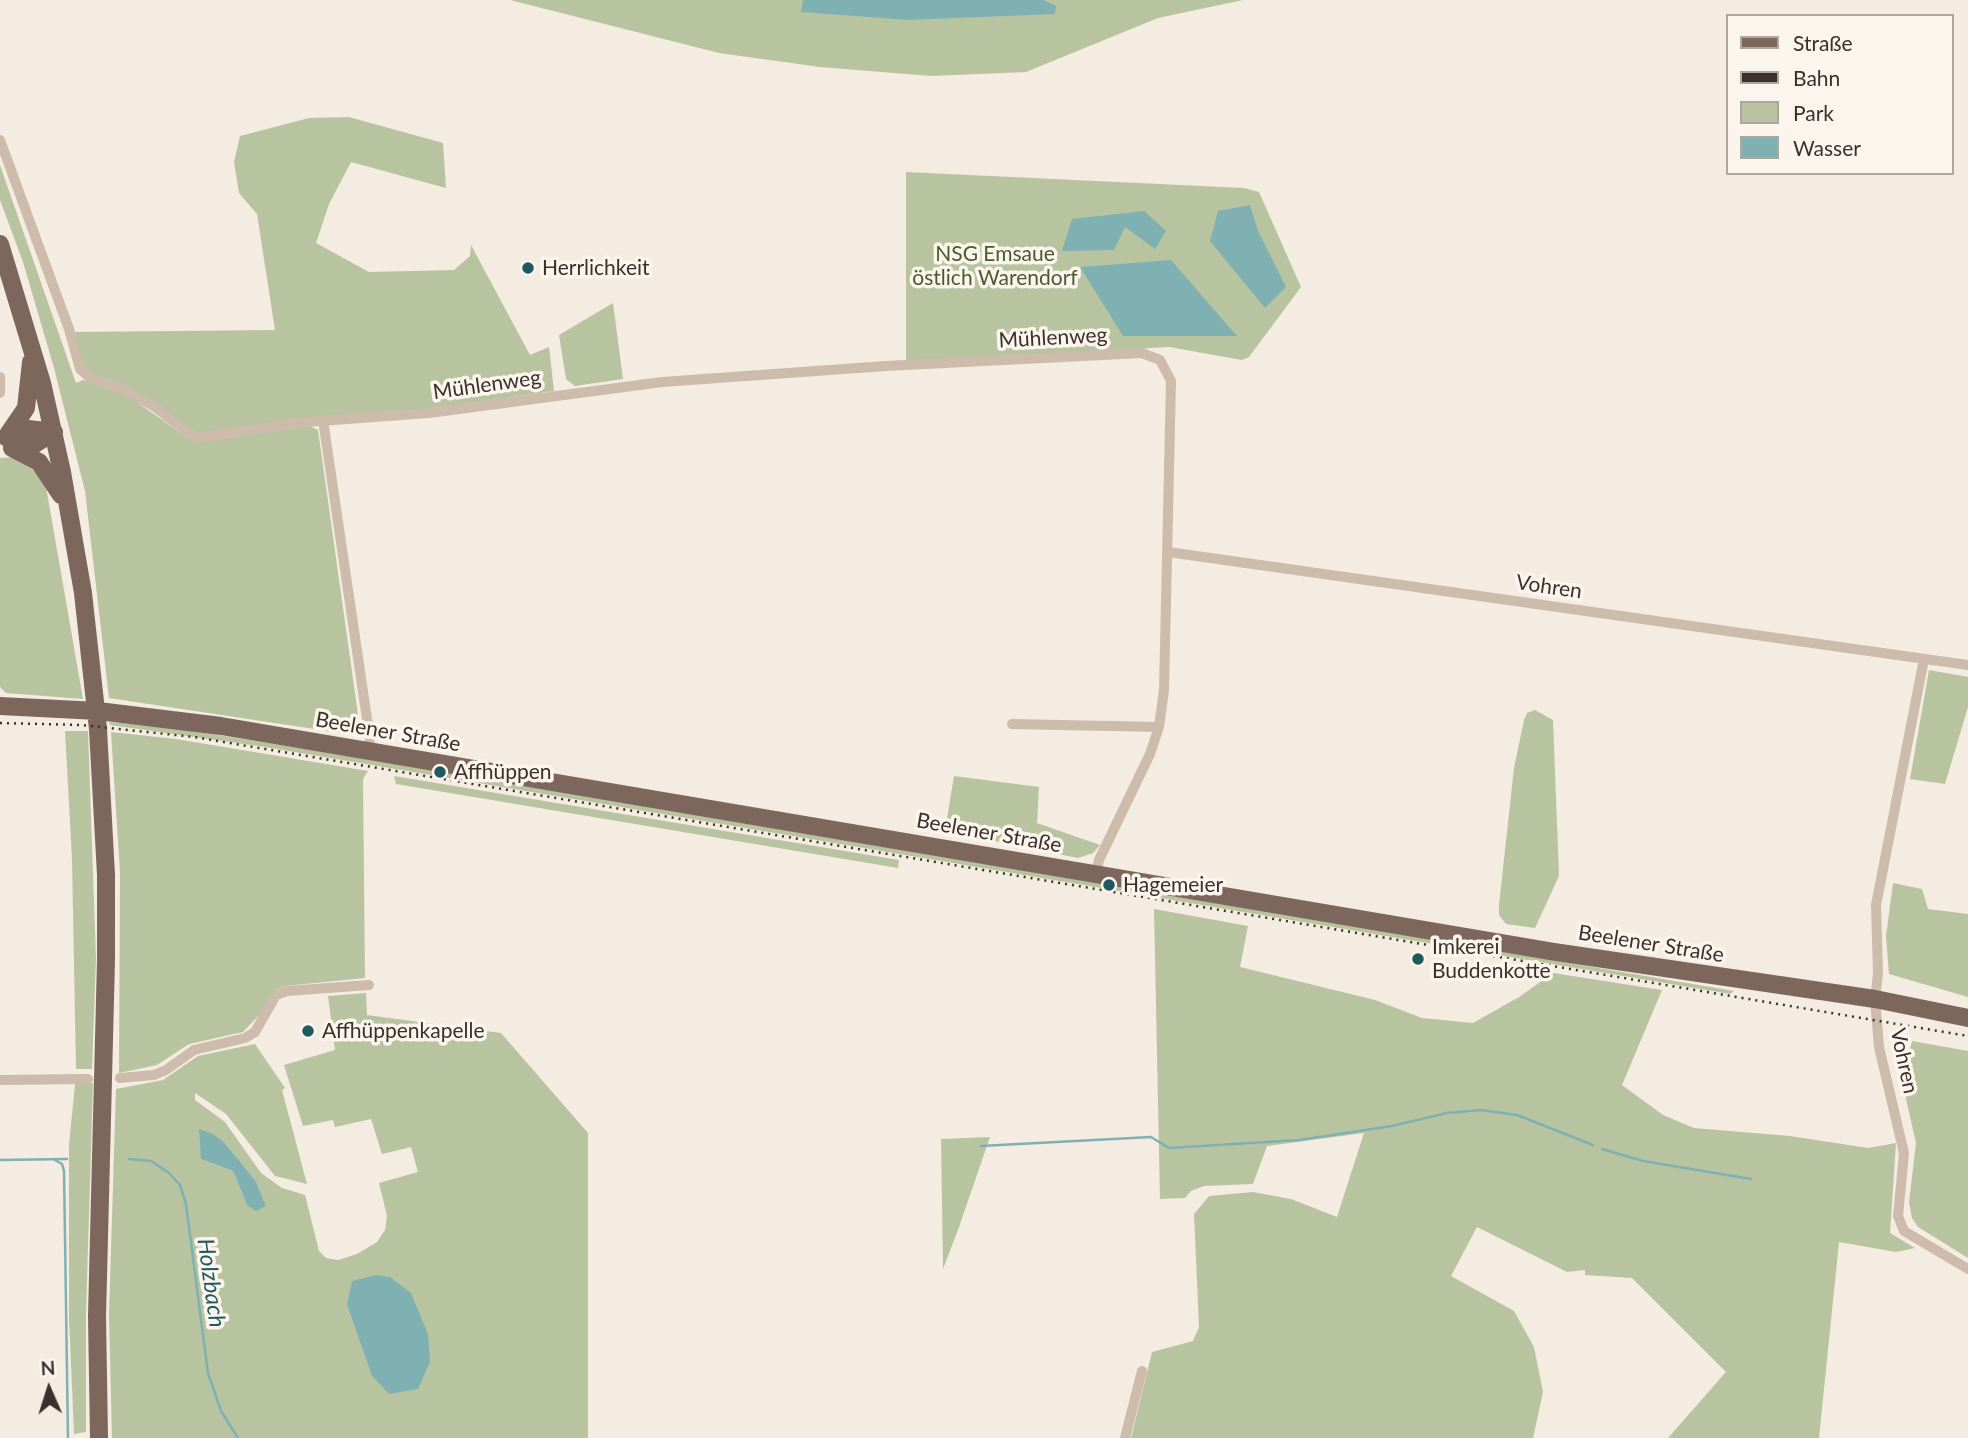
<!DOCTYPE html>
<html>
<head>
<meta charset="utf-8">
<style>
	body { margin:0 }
	#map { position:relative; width:1968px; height:1438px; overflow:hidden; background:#f4ebe1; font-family:Lato,sans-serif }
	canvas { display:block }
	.legend { position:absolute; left:1726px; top:14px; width:228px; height:161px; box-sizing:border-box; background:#fbf5ee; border:2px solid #aea6a0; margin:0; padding:9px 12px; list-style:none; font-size:21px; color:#3b302b }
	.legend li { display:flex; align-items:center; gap:14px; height:35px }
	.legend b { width:35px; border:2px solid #aea6a0 }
	.north { position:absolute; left:14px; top:1354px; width:70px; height:70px; -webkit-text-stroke:5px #fbf5ee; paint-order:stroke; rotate:357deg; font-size:19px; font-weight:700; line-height:28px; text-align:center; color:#3b302b }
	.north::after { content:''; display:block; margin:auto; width:24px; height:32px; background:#3b302b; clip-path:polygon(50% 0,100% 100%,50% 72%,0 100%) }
</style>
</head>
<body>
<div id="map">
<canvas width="1968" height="1438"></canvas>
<ul class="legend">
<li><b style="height:9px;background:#7d675c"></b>Straße</li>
<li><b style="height:9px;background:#3b302b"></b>Bahn</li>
<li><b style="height:19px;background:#b8c4a0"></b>Park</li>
<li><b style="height:19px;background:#7fb0b2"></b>Wasser</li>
</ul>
<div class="north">N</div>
</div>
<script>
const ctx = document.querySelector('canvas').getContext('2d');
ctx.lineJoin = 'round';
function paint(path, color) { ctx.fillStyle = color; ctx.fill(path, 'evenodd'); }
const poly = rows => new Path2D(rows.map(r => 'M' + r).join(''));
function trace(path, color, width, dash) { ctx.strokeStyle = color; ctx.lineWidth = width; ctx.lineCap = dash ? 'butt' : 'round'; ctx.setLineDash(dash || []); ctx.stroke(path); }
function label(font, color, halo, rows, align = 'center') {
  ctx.font = font + ' Lato,sans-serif'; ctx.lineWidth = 7; ctx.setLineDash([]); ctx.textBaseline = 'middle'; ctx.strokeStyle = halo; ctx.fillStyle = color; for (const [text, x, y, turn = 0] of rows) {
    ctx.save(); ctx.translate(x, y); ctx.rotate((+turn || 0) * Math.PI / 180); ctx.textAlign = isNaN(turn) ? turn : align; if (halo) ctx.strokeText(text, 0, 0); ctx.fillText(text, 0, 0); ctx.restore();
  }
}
paint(poly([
	[510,0,1243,0,1158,18,1026,72,931,76,820,67,719,53],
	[349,117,443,143,446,188,351,162,329,204,316,243,369,272,454,270,470,256,471,245,530,355,549,347,554,391,429,409,198,434,90,374,83,364,74,332,275,330,257,214,239,193,234,162,240,136,309,118],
	[0,165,76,383,83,380,121,391,194,442,308,425,318,430,361,736,109,698,85,491,54,368,23,262,0,200],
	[906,172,1244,188,1259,192,1301,287,1249,357,1242,360,1169,347,906,362],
	[613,303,623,379,575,386,566,379,559,335],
	[19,457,45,481,83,699,6,693,0,687,0,458],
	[1929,670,1968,677,1968,707,1945,784,1910,779],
	[1535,710,1553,720,1559,876,1535,928,1506,924,1499,915,1499,905,1514,768,1524,720,1527,713],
	[109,722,161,726,306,749,1734,991,1730,994,265,747,110,725],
	[65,731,88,731,96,958,92,1069,76,1069,72,859],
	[111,732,176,739,368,771,363,779,365,978,285,986,275,990,261,1013,243,1032,189,1044,157,1065,119,1073,120,872],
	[394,776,899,860,898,868,396,784],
	[954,776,1039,787,1037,823,1100,845,1093,853,1078,858,945,831],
	[1893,883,1922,889,1928,909,1968,914,1968,997,1889,974,1886,936],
	[1154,909,1248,926,1240,967,1375,1000,1422,1018,1473,1023,1519,997,1553,973,1662,990,1622,1085,1663,1115,1694,1128,1790,1136,1868,1148,1896,1143,1890,1233,1915,1248,1896,1252,1839,1242,1819,1438,1668,1438,1726,1372,1632,1278,1585,1275,1585,1270,1567,1272,1477,1227,1451,1276,1514,1311,1534,1347,1543,1392,1533,1438,1131,1438,1152,1352,1193,1341,1199,1327,1194,1214,1209,1196,1253,1192,1291,1199,1337,1217,1364,1133,1267,1146,1253,1184,1204,1186,1191,1191,1185,1198,1160,1199],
	[366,993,367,1015,501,1033,588,1133,588,1438,112,1438,109,1315,116,1089,163,1080,198,1056,255,1044,285,1088,282,1090,307,1184,275,1176,226,1114,195,1093,195,1100,225,1122,261,1173,282,1188,305,1195,319,1251,326,1258,338,1260,357,1254,377,1242,385,1230,387,1216,379,1183,418,1172,411,1147,382,1154,371,1119,335,1127,333,1120,303,1126,284,1065,335,1050,328,996],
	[225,1143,255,1180,247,1205,233,1171,201,1159],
	[1912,1041,1968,1051,1968,1258,1918,1227,1912,1218,1909,1202,1916,1143,1897,1059,1908,1058],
	[93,1083,86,1314,86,1432,74,1434,69,1318,69,1145,75,1084],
	[990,1137,959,1227,943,1269,941,1139]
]), '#b8c4a0');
paint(poly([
	[803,0,1043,0,1056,6,1055,14,908,20,801,12],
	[1250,205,1258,231,1286,287,1265,308,1210,241,1218,211],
	[1144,211,1166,231,1155,249,1125,227,1114,250,1062,251,1072,219],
	[1171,260,1237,336,1123,336,1080,267],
	[199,1129,213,1134,225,1143,255,1180,266,1206,256,1211,247,1205,233,1171,201,1159],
	[376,1275,390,1277,411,1293,428,1334,430,1362,418,1389,389,1394,372,1376,347,1304,352,1281]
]), '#7fb0b2');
trace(poly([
	[981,1146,1151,1137,1169,1148,1299,1140,1392,1126,1447,1113,1481,1110,1517,1115,1593,1145],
	[1602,1149,1643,1161,1751,1179],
	[53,1159,62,1164,64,1171,68,1438],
	[129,1159,151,1161,169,1173,180,1185,186,1204,208,1373,221,1411,238,1438],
	[0,1160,67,1159]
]), '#7fb0b2', 2.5);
trace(poly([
	[0,140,69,329,80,369,90,378,123,389,152,405,196,438,307,422,429,413,662,382,886,366,1142,353,1160,360,1171,381,1164,690,1159,727,1150,754,1099,860,1096,874],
	[0,377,0,393],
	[323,420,370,739,368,751],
	[1168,552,1968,665],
	[1924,659,1876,905,1878,974,1875,999,1879,1047,1904,1153,1898,1216,1904,1231,1968,1269],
	[1012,724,1159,727],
	[120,1078,154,1075,166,1070,194,1050,245,1038,255,1032,276,995,287,991,369,985],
	[0,1080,88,1079],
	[1125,1438,1142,1371]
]), '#cdbbac', 10);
trace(poly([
	[0,244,42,383,62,472,83,593,98,729,106,875,106,960,97,1316,99,1438],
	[7,436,26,408,31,362],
	[6,437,28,429,54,432],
	[12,448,39,462,61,495],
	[12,448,35,444,54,432],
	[0,706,98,711,221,726,1555,952,1875,999,1968,1018]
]), '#7d675c', 18);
trace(poly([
	[0,723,82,725,194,737,1968,1036]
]), '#3b302b', 2.5, [2, 5]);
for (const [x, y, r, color] of [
	[528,268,7,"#1f5a5e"],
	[440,772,7,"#1f5a5e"],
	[1109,885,7,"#1f5a5e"],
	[1418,959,7,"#1f5a5e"],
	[308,1031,7,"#1f5a5e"]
]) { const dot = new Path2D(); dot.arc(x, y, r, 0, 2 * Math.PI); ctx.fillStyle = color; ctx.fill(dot); trace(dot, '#fbf5ee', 2.5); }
label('21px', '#4a5a2e', '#fbf5ee', [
	["NSG Emsaue",995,254],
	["östlich Warendorf",995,278]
]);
label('21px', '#3b302b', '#fbf5ee', [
	["Herrlichkeit",542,268],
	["Affhüppen",454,772],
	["Hagemeier",1123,885],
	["Imkerei",1432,947],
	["Buddenkotte",1432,971],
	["Affhüppenkapelle",322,1031]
], 'left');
label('21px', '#3b302b', '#fbf5ee', [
	["Mühlenweg",1053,338,-3],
	["Mühlenweg",487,385,-8],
	["Vohren",1549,587,8],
	["Beelener Straße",388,732,10],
	["Beelener Straße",989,833,10],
	["Beelener Straße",1651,944,9],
	["Vohren",1904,1061,78]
]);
label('italic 23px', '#1f5a5e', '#fbf5ee', [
	["Holzbach",211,1283,82]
]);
</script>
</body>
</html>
